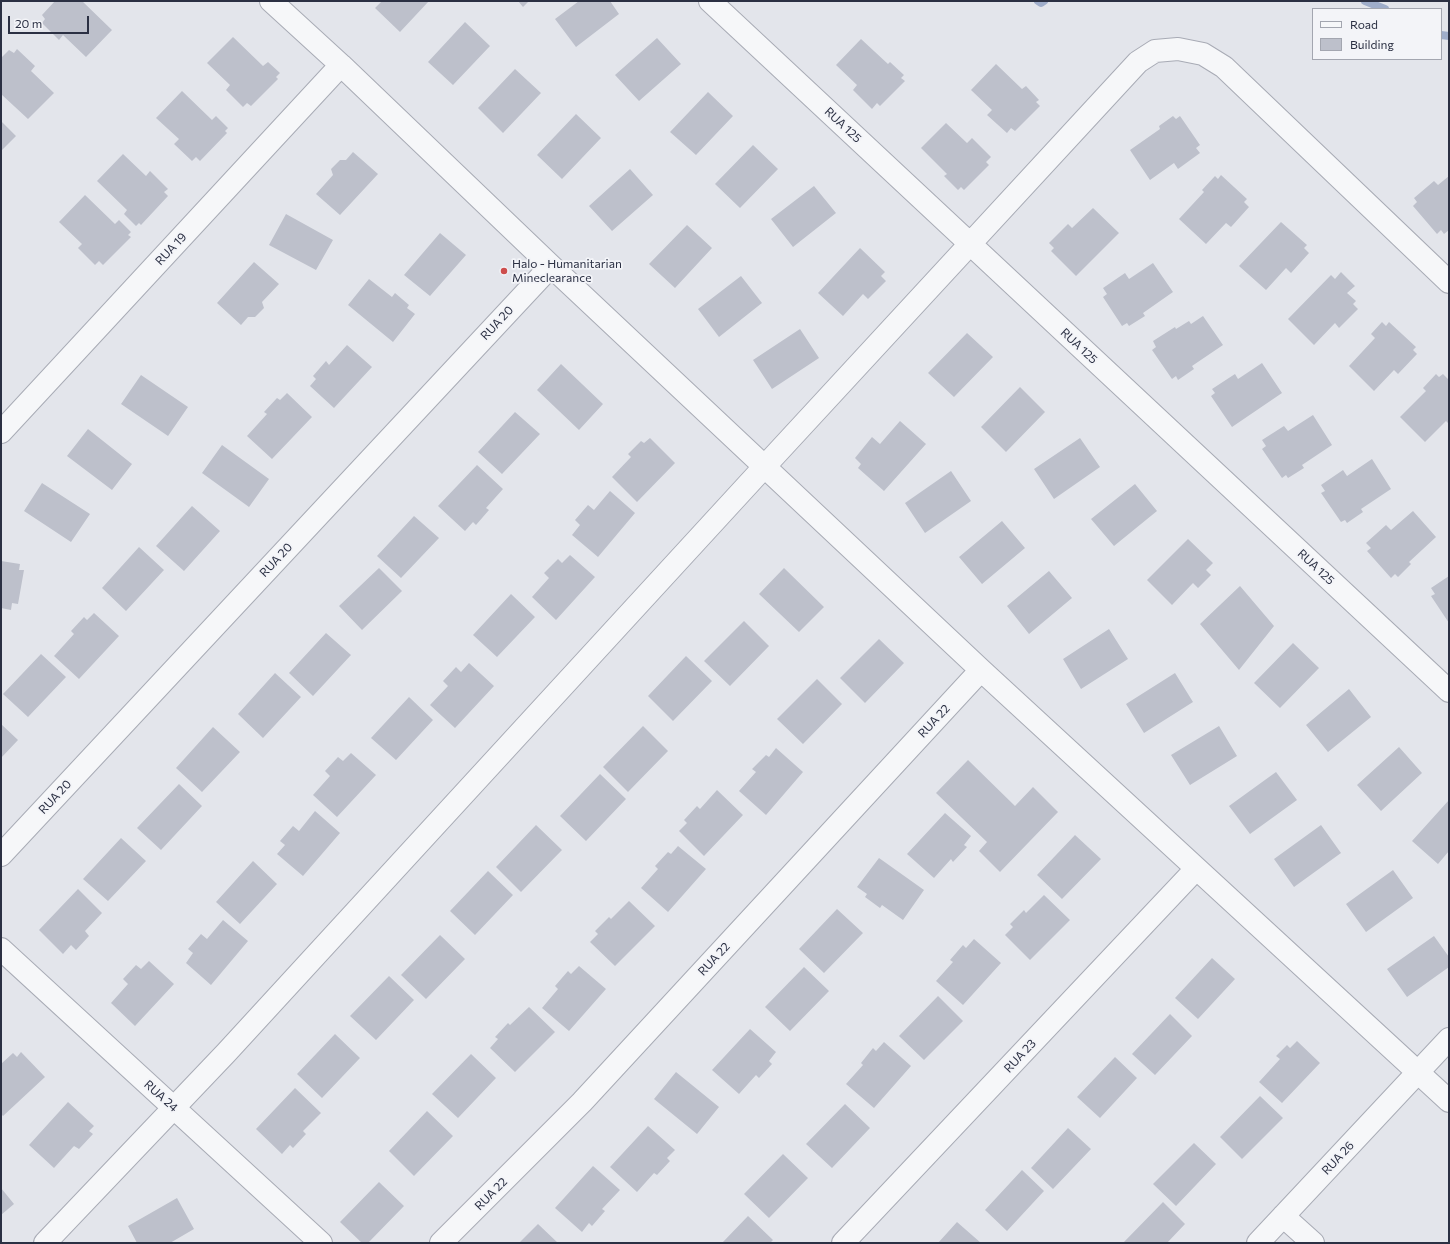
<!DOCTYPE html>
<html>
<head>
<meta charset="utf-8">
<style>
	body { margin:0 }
	#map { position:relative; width:1450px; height:1244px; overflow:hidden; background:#e3e5eb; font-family:Commissioner,sans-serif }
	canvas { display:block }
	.frame { position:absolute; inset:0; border:2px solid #2b3043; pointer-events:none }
	.legend { position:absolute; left:1312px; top:8px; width:130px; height:52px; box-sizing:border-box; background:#f3f4f8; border:1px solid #a3a6b0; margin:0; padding:5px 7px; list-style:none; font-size:12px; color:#2b3043 }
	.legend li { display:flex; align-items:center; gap:8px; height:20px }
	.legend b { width:20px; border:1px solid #a3a6b0 }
	.scale { position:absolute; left:8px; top:16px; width:81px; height:18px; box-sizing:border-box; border:2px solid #2b3043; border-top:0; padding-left:5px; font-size:12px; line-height:14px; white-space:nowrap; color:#2b3043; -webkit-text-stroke:3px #f3f4f8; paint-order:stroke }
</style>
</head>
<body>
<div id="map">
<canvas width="1450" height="1244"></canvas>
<div class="frame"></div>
<ul class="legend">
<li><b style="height:5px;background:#f6f7f9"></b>Road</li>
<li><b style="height:11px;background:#bdc0cb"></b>Building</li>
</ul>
<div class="scale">20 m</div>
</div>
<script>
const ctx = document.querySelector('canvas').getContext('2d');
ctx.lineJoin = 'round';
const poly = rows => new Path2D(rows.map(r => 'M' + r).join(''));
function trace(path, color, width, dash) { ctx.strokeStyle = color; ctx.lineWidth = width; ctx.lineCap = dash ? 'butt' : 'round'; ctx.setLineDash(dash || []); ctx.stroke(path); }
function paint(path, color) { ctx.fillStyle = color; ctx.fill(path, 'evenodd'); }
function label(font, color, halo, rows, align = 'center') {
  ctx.font = font + ' Commissioner,sans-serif'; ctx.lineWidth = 3.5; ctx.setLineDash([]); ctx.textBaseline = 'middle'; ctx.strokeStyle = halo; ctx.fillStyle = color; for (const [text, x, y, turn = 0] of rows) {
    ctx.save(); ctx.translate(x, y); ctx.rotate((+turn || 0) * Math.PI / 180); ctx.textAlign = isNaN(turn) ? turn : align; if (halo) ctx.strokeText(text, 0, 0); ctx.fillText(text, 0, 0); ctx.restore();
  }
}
trace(poly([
	[1038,1,1041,3,1044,1],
	[1365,1,1385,9],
	[1441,35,1449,36]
]), '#9fadca', 8);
paint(poly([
	[55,1,82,1,112,30,86,57,63,35,59,40,42,23,45,19,42,15],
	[382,1,429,1,400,32,375,8],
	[518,1,529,1,523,7],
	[579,1,610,1,619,14,576,47,555,19],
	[465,22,490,46,453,85,428,62],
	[233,37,263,66,268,62,280,73,276,77,278,79,251,106,247,103,243,107,226,90,230,85,207,63],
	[657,38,681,64,639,101,615,75],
	[861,39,888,64,890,62,904,75,901,78,905,81,880,106,877,103,872,109,853,90,857,85,836,65],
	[17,49,35,66,31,71,54,93,28,119,1,94,1,58,9,50,14,53],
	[996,64,1022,89,1026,86,1039,100,1036,102,1040,106,1015,131,1011,128,1007,133,987,115,992,110,971,90],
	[515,69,541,93,503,133,478,108],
	[182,91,212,120,216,116,228,128,225,131,227,133,200,161,196,157,192,161,174,144,179,139,156,118],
	[708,92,733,116,696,155,670,132],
	[576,114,601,138,562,179,537,155],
	[1173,116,1176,119,1180,116,1200,145,1196,148,1200,153,1178,169,1174,163,1150,180,1130,150,1160,129,1159,126],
	[1,121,16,136,1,151],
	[946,123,967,143,972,138,991,157,986,162,989,165,964,190,961,187,958,190,944,176,947,174,921,148],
	[753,145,778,169,740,208,715,184],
	[353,152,378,174,340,215,316,194,333,175,331,169,340,160,346,160],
	[123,154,146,176,150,171,168,189,164,192,168,196,141,225,139,223,136,226,124,214,127,210,97,181],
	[630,169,653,195,612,231,589,206],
	[1221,175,1247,199,1244,202,1249,207,1231,227,1226,223,1206,244,1179,219,1204,192,1202,190,1215,176,1218,179],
	[1449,176,1449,230,1444,234,1441,230,1437,234,1413,206,1417,202,1414,198,1434,181,1438,185],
	[814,186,836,213,793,247,771,219],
	[85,195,115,224,119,220,131,232,128,235,131,237,103,265,99,261,95,265,78,248,82,244,59,222],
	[1093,208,1119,233,1076,276,1051,251,1054,248,1049,243,1068,224,1072,228],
	[286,214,333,240,316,270,269,245],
	[1281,222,1307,245,1304,248,1309,253,1291,273,1286,268,1266,290,1239,266],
	[687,225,712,248,675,288,649,264],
	[440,233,466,255,430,296,404,275],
	[860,248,885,272,881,276,886,281,868,299,863,294,843,316,818,293],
	[254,262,279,284,262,302,264,308,255,317,248,317,241,325,217,303],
	[1153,263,1173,292,1143,313,1145,316,1129,326,1127,323,1122,326,1103,297,1107,294,1103,288,1125,273,1129,279],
	[1341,272,1355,286,1347,293,1356,301,1353,304,1358,309,1339,328,1335,323,1314,345,1288,319,1331,275,1335,279],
	[741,276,762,303,719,337,698,309],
	[369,279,392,297,395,293,409,305,407,308,415,314,393,342,348,305],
	[1203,316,1223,345,1192,366,1194,369,1178,380,1176,376,1172,379,1152,350,1156,347,1153,341,1175,327,1176,329,1189,321,1191,324],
	[1382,322,1386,326,1389,322,1416,347,1413,350,1417,354,1398,374,1394,370,1374,391,1349,366,1375,338,1371,334],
	[800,329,819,358,772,389,753,360],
	[967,333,993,357,954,397,928,373],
	[347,345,372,367,334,408,310,386,316,379,313,376,326,361,329,365],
	[1262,363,1282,393,1232,427,1211,396,1215,393,1212,389,1235,374,1238,379],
	[561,364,603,404,579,430,537,390],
	[1436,374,1439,377,1443,374,1449,380,1449,424,1446,421,1425,442,1400,417,1426,391,1423,388],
	[141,375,188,407,168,436,121,404],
	[1020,387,1045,412,1006,452,981,427],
	[287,393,312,417,272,459,247,436,267,414,264,412,277,398,280,400],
	[515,412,540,434,502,474,478,452],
	[1313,415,1332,445,1302,465,1304,468,1288,478,1286,475,1282,478,1262,449,1266,446,1262,440,1284,426,1288,431],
	[900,421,926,444,884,491,858,468,861,464,855,458,872,437,880,444],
	[88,429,132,464,112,490,67,456],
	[650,438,675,463,637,502,612,477,631,457,628,454,641,441,644,443],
	[1080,438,1100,467,1054,499,1034,469],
	[222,445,269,479,249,507,202,473],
	[1372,459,1391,489,1361,509,1363,512,1347,523,1345,520,1341,522,1321,493,1325,491,1321,485,1343,470,1347,476],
	[477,465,503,489,486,508,489,510,476,525,473,522,465,531,438,506],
	[951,471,971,501,925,533,905,503],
	[42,483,90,514,71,542,24,511],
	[1135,484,1157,511,1114,546,1091,519],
	[610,491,635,513,598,557,572,535,580,525,575,520,588,505,594,510],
	[192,506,220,531,184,571,156,546],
	[1413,511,1436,537,1409,562,1411,564,1398,577,1395,574,1391,578,1367,551,1371,548,1366,543,1386,525,1391,530],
	[414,516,439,538,401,578,377,556],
	[1002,521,1025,548,982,584,959,557],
	[1188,539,1213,563,1206,570,1211,575,1198,588,1193,583,1172,605,1147,580],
	[139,547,164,570,126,611,102,588],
	[570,555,595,577,556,620,532,597,549,578,544,573,558,559,562,563],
	[1,561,20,564,19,570,24,570,18,604,12,603,11,610,1,608],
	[379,568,402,591,362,630,339,606],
	[784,568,824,607,799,632,759,594],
	[1049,571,1072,598,1029,634,1007,606],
	[1449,576,1449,623,1431,596,1435,594,1431,588],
	[1240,586,1274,626,1239,670,1200,624],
	[511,594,535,617,497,657,473,635],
	[94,613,119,636,79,679,54,656,74,634,71,631,84,617,87,620],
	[744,621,769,646,730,686,704,661],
	[1109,629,1128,659,1081,689,1063,659],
	[326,633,351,655,313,696,289,673],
	[879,639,904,663,865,703,840,678],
	[1293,643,1319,668,1280,708,1254,683],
	[41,654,66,677,28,717,3,694],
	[686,656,712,681,673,721,648,696],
	[469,663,494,686,455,728,430,705,448,686,443,681,456,667,461,672],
	[275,673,301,697,263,738,238,714],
	[1175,673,1193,702,1144,733,1126,704],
	[817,679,842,704,803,744,777,719],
	[1349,689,1371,717,1328,752,1306,725],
	[409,697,433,720,396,760,371,738],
	[1,724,18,740,1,758],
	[643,726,668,751,628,792,603,767],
	[1219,726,1237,756,1190,785,1171,755],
	[213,727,240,752,202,792,176,768],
	[1399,747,1422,773,1381,811,1357,785],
	[776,748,803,772,766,815,739,791,756,772,752,769,766,755,769,757],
	[351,753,376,775,337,817,313,795,330,776,325,771,338,757,343,761],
	[968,760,1015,806,1033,787,1058,812,1000,872,979,851,987,842,936,793],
	[1276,772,1297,800,1250,834,1229,806],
	[600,774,626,799,586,841,560,816],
	[179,784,202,806,161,850,137,828],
	[717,790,743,815,704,856,679,831,687,823,684,820,697,806,700,809],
	[1449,800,1449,851,1438,864,1412,841],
	[315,811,340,833,303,876,277,854,285,845,280,841,293,826,299,831],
	[945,813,971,836,964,845,967,847,953,862,951,859,934,878,907,854],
	[536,825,562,850,521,892,496,867],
	[1321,825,1341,853,1294,887,1274,859],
	[1075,835,1101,859,1062,899,1037,875],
	[121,838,146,861,108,901,83,879],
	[678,846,706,869,668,912,641,888,658,869,655,866,668,852,671,854],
	[879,858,924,890,903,920,882,905,880,908,865,897,867,894,857,887],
	[253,861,277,884,240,924,216,902],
	[1393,870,1413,898,1366,932,1346,904],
	[488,871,513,895,475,935,450,911],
	[78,889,102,913,85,931,89,936,76,950,71,945,63,954,39,930],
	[1044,895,1070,920,1030,960,1005,935,1013,927,1010,924,1024,910,1026,913],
	[629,901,655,926,615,966,590,942,598,934,595,931,609,917,611,919],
	[837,909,863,933,824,973,799,949],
	[223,920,248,941,211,985,186,963,193,953,188,949,201,934,207,939],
	[440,935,465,959,426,999,401,975],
	[1434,936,1449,957,1449,967,1407,997,1387,969],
	[974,939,1001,963,963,1005,936,981,953,962,950,960,963,945,966,948],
	[1212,958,1235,979,1198,1019,1175,998],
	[149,961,174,984,135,1026,111,1003,128,984,123,979,136,965,141,969],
	[579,966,606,989,569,1031,542,1008,558,989,555,986,568,971,571,974],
	[804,967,829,991,790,1031,765,1007],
	[389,976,414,1000,376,1040,350,1016],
	[938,996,963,1021,924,1060,899,1036],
	[529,1007,555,1032,515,1072,490,1048,498,1039,495,1037,508,1023,510,1025],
	[1170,1014,1192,1036,1155,1075,1132,1054],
	[750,1029,776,1052,769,1061,772,1064,759,1078,756,1075,739,1094,712,1070],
	[335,1034,360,1058,322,1098,297,1074],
	[1297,1041,1320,1063,1282,1103,1259,1082,1280,1059,1276,1056,1287,1045,1290,1048],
	[884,1042,911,1066,874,1108,846,1084,863,1065,861,1063,873,1048,876,1051],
	[21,1052,45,1077,3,1116,1,1114,1,1064,13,1053,17,1057],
	[471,1054,496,1078,458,1118,432,1094],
	[1115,1057,1137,1078,1100,1118,1077,1097],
	[676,1072,719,1107,697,1134,654,1099],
	[295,1088,321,1113,303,1131,306,1134,293,1148,290,1145,282,1154,256,1129],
	[1260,1096,1283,1118,1242,1159,1220,1137],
	[68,1102,94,1126,89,1131,93,1134,79,1149,74,1146,54,1168,29,1145],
	[845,1104,870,1128,832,1168,806,1144],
	[427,1111,453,1136,414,1176,389,1151],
	[648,1126,675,1150,667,1158,670,1161,657,1175,654,1173,637,1192,610,1167],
	[1068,1128,1091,1149,1053,1189,1031,1168],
	[1194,1143,1216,1164,1176,1206,1153,1184],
	[783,1154,808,1178,769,1218,744,1194],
	[593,1166,620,1190,602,1209,605,1211,592,1226,589,1223,582,1232,555,1208],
	[1022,1170,1044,1191,1007,1231,985,1210],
	[379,1182,404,1206,368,1243,362,1243,340,1222],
	[1,1188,14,1204,1,1215],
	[177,1198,194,1229,170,1243,137,1243,128,1226],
	[1163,1202,1185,1224,1167,1243,1123,1243],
	[748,1216,773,1240,770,1243,722,1243],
	[957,1222,981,1243,938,1243],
	[538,1224,558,1243,519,1243]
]), '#bdc0cb');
const minor = poly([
	[271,1,341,65,551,266,981,670,1449,1101],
	[710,1,1449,691],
	[1,432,341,65],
	[1,855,551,266],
	[1,949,321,1243],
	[1283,1216,1313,1243],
	[45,1243,226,1053,765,466,1138,62,1155,51,1178,49,1203,54,1224,67,1449,282],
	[441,1243,582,1102,981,670],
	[843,1243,1196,869],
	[1258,1243,1449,1039]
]);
trace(minor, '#a8abb5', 24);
trace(minor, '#f6f7f9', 22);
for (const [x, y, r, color] of [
	[504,271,4,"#cd4d4c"]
]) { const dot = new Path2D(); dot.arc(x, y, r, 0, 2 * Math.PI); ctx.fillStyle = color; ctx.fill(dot); trace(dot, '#f3f4f8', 1.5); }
label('12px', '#2b3043', '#f3f4f8', [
	["RUA 125",843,125,43],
	["RUA 19",171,249,-47],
	["RUA 20",497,323,-47],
	["RUA 125",1079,346,43],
	["RUA 20",276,560,-47],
	["RUA 125",1316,567,43],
	["RUA 22",934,721,-47],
	["RUA 20",55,797,-47],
	["RUA 22",714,959,-47],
	["RUA 23",1020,1056,-47],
	["RUA 24",161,1096,42],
	["RUA 26",1338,1158,-47],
	["RUA 22",491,1194,-45]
]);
label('12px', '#2b3043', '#f3f4f8', [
	["Halo - Humanitarian",512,264],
	["Mineclearance",512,278]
], 'left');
</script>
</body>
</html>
